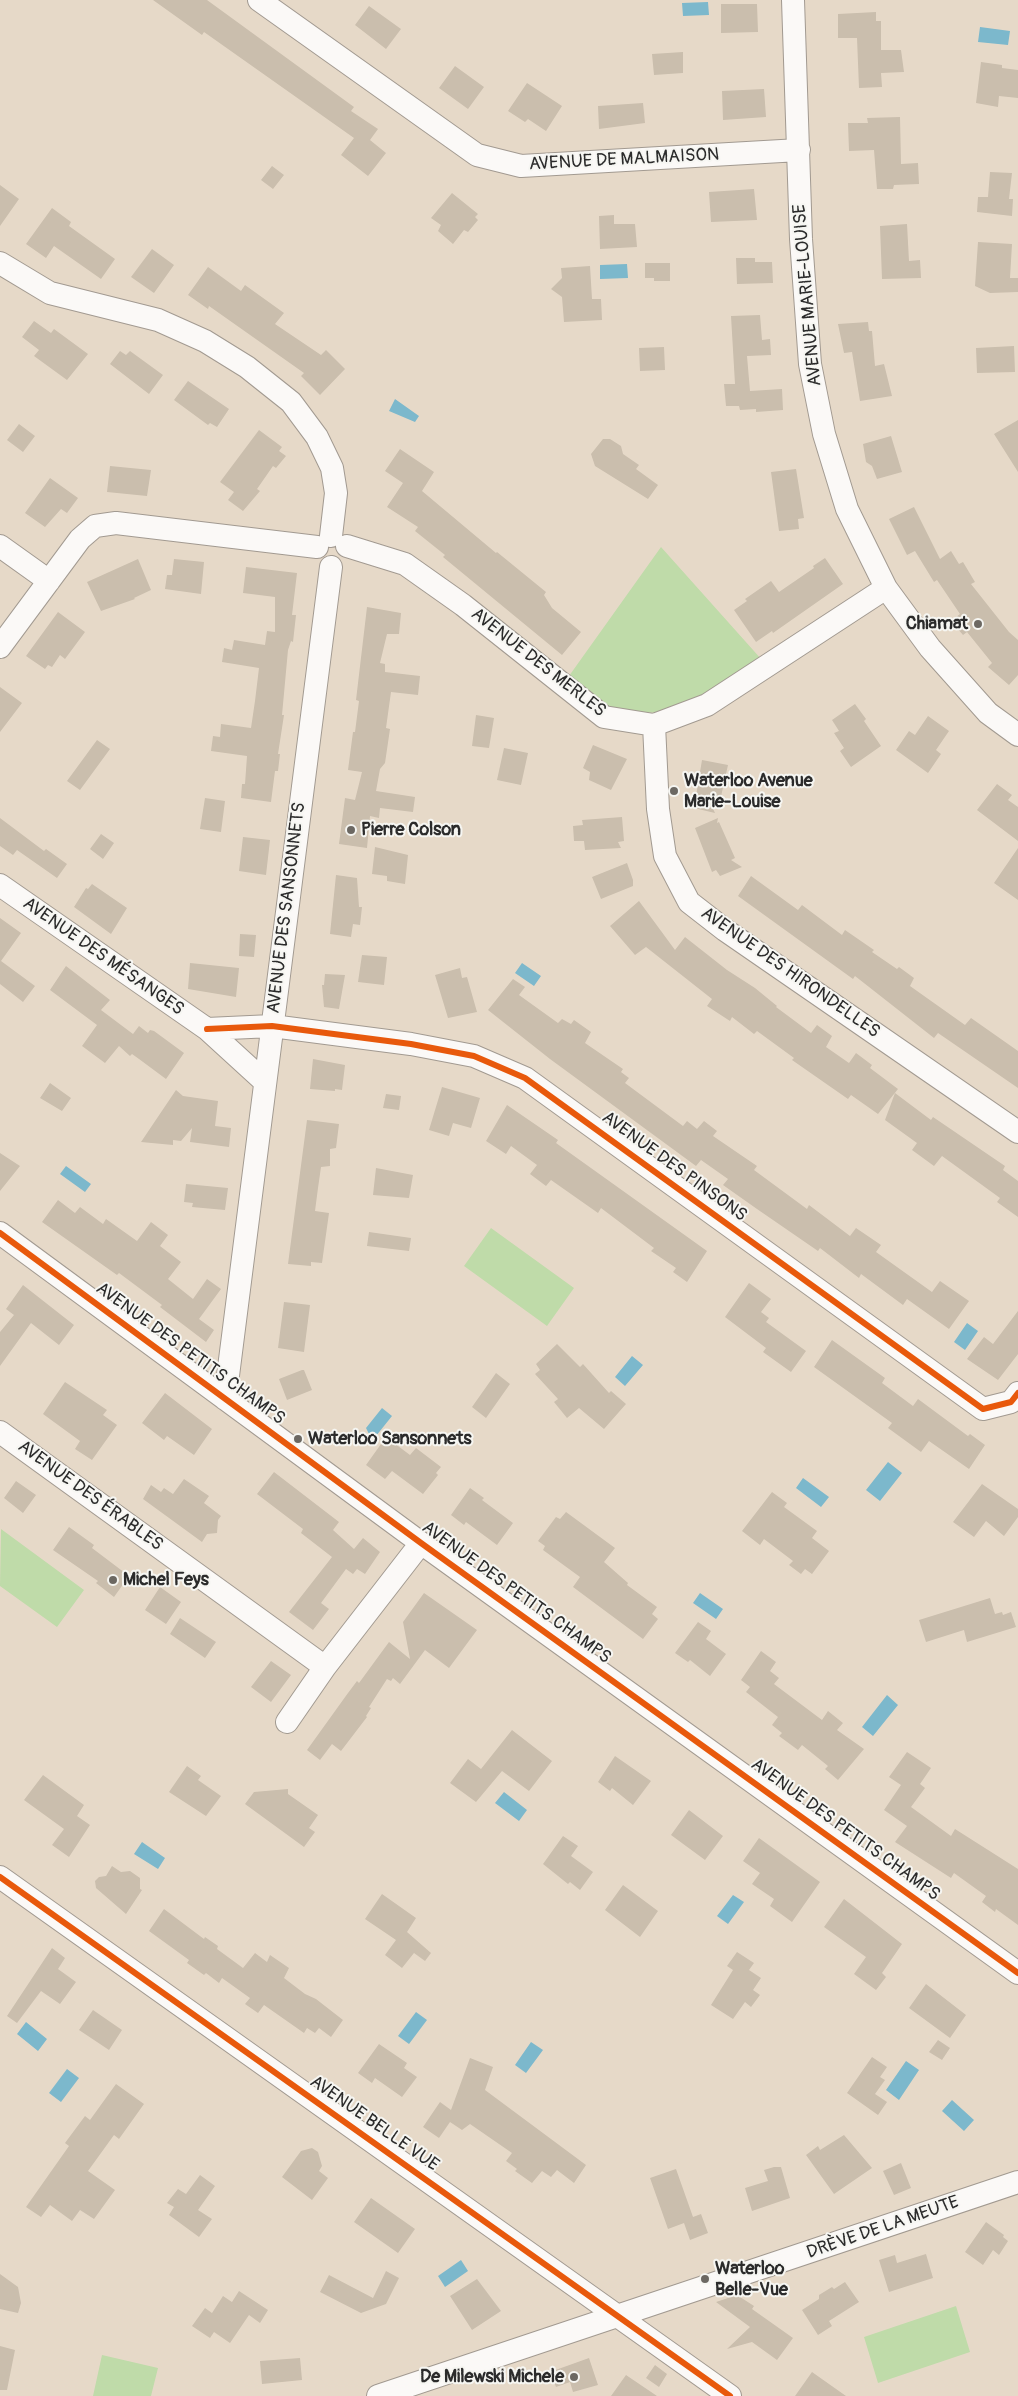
<!DOCTYPE html>
<html>
<head>
<meta charset="utf-8">
<style>
	body { margin:0 }
	canvas { display:block; background:#e6d9c8 }
</style>
</head>
<body>
<canvas width="1018" height="2396"></canvas>
<script>
const ctx = document.querySelector('canvas').getContext('2d');
ctx.lineJoin = 'round';
function paint(path, color) { ctx.fillStyle = color; ctx.fill(path, 'evenodd'); }
const poly = rows => new Path2D(rows.map(r => 'M' + r).join(''));
function trace(path, color, width, dash) { ctx.strokeStyle = color; ctx.lineWidth = width; ctx.lineCap = dash ? 'butt' : 'round'; ctx.setLineDash(dash || []); ctx.stroke(path); }
function label(font, color, halo, rows, align = 'center') {
  ctx.font = font + ' Pangolin,sans-serif'; ctx.lineWidth = 4; ctx.setLineDash([]); ctx.textBaseline = 'middle'; ctx.strokeStyle = halo; ctx.fillStyle = color; for (const [text, x, y, turn = 0] of rows) {
    ctx.save(); ctx.translate(x, y); ctx.rotate((+turn || 0) * Math.PI / 180); ctx.textAlign = isNaN(turn) ? turn : align; if (halo) ctx.strokeText(text, 0, 0); ctx.fillText(text, 0, 0); ctx.restore();
  }
}
paint(poly([
	[661,547,762,660,701,700,659,713,626,711,605,706,569,676],
	[491,1228,574,1288,547,1326,464,1266],
	[1,1529,84,1590,57,1627,0,1586],
	[956,2306,970,2352,878,2383,864,2337],
	[102,2355,158,2368,151,2396,93,2396]
]), '#bfdba9');
paint(poly([
	[708,2,709,15,683,16,682,3],
	[980,27,1010,31,1008,45,978,42],
	[627,264,628,278,600,279,600,265],
	[395,399,419,416,415,422,389,411],
	[522,963,541,976,534,986,515,973],
	[66,1166,91,1184,85,1192,60,1174],
	[967,1323,978,1331,965,1350,954,1342],
	[632,1356,643,1365,625,1386,615,1377],
	[382,1408,392,1416,376,1436,370,1436,366,1428],
	[888,1462,902,1473,880,1501,866,1490],
	[803,1478,829,1497,821,1507,796,1488],
	[700,1593,723,1609,716,1619,693,1603],
	[887,1695,898,1705,873,1736,862,1727],
	[504,1792,527,1810,519,1821,495,1803],
	[142,1842,165,1858,158,1869,134,1854],
	[733,1895,744,1902,728,1924,717,1916],
	[416,2012,427,2020,409,2044,398,2036],
	[26,2022,47,2039,38,2051,17,2034],
	[531,2042,543,2050,526,2073,515,2065],
	[906,2061,919,2070,899,2100,886,2090],
	[67,2069,79,2078,61,2102,49,2093],
	[952,2100,974,2120,964,2131,942,2111],
	[461,2260,468,2271,445,2287,438,2276]
]), '#7cb8cc');
paint(poly([
	[153,0,207,0,354,107,351,111,378,129,370,140,386,153,368,176,341,155,354,138,204,32,202,35],
	[721,4,757,4,758,32,721,33],
	[369,6,401,29,386,49,355,25],
	[876,12,876,21,881,21,881,50,901,50,904,72,881,73,882,87,859,88,857,38,838,38,838,14],
	[683,52,683,73,654,75,652,54],
	[981,62,1002,65,1002,68,1018,70,1018,98,999,96,998,107,976,103],
	[455,66,484,87,468,109,439,88],
	[527,83,562,106,546,131,528,119,525,122,508,111],
	[764,89,766,117,723,120,722,91],
	[643,103,645,123,599,129,598,106],
	[900,117,901,164,918,163,919,184,894,185,893,189,877,189,874,150,849,151,848,123,868,123,867,118],
	[272,166,284,175,273,189,261,180],
	[990,172,1012,173,1009,199,1013,199,1012,216,977,212,978,197,988,197],
	[0,185,19,199,0,226],
	[754,189,757,220,711,222,709,192],
	[452,193,478,214,475,217,478,220,468,232,464,230,453,244,438,231,441,225,431,218],
	[52,208,71,222,69,226,115,259,101,279,54,246,46,258,26,244],
	[614,215,614,224,635,224,637,247,600,249,599,216],
	[907,224,909,261,920,260,921,278,882,279,880,226],
	[978,242,1012,244,1010,278,1018,278,1018,292,990,293,975,286],
	[152,249,174,265,154,293,131,277],
	[736,258,755,258,755,262,772,262,773,283,737,284],
	[645,263,670,263,670,281,654,281,654,278,645,278],
	[590,266,592,299,601,299,602,320,564,322,562,297,551,289,562,278,561,268],
	[208,267,241,291,245,285,284,313,275,324,321,355,326,350,345,369,320,395,301,376,304,373,209,306,208,309,188,295],
	[760,315,762,340,770,339,771,355,747,356,750,391,782,389,783,410,756,412,756,409,740,410,739,406,726,406,724,384,735,384,731,316],
	[34,321,51,333,54,329,88,354,67,380,34,356,39,350,22,337],
	[868,322,869,331,872,331,875,366,884,364,892,396,860,401,852,352,844,353,838,324],
	[1014,346,1015,372,977,373,976,348],
	[664,347,665,370,640,371,639,348],
	[120,351,126,355,130,351,163,375,149,394,110,364],
	[188,381,229,409,217,427,210,423,208,425,174,400],
	[1018,420,1018,472,994,434],
	[19,424,35,436,23,452,7,440],
	[259,430,282,447,279,451,286,456,276,468,273,466,257,489,260,491,243,511,228,500,234,492,220,482],
	[891,436,902,472,877,479,872,466,866,462,863,444],
	[603,439,610,439,621,446,623,454,639,465,636,469,658,485,648,499,595,466,591,454],
	[400,449,434,472,422,491,496,553,497,552,546,592,544,595,552,608,581,632,562,655,443,557,445,555,415,531,418,527,387,507,403,483,385,471],
	[110,466,151,470,147,496,107,492],
	[796,469,804,518,798,519,799,529,779,531,771,472],
	[50,478,78,498,67,513,61,509,45,527,25,513],
	[914,507,940,559,951,551,959,564,963,562,975,582,971,584,1009,632,1018,640,1018,675,1009,685,988,667,992,663,967,632,963,635,951,621,960,614,937,580,934,582,915,551,907,555,889,519],
	[825,558,843,584,773,633,772,631,756,642,734,610,747,601,745,599,771,581,779,592,814,568,813,566],
	[138,559,151,590,134,598,135,599,101,611,87,582],
	[174,559,204,562,201,594,165,589,167,575,172,575],
	[246,567,297,573,292,615,296,615,293,642,291,641,288,650,282,715,284,715,278,754,280,754,278,771,275,771,271,802,241,798,242,784,245,784,247,756,211,751,213,736,220,737,221,724,251,728,255,701,259,668,222,662,224,648,232,650,234,640,265,645,267,631,275,632,275,597,243,593],
	[367,607,401,613,399,634,387,634,380,663,385,664,385,672,420,676,418,695,391,692,386,728,390,729,385,763,380,769,376,791,415,797,413,812,380,808,379,818,370,816,367,848,339,844,345,798,355,800,362,772,348,770,353,732,355,732,359,701,356,700],
	[58,612,85,632,65,659,60,655,52,667,48,665,45,669,26,656],
	[0,687,22,703,0,732],
	[855,704,866,719,864,721,881,746,851,767,840,751,844,748,834,733,839,731,832,720],
	[476,715,494,718,489,748,472,746],
	[928,716,949,731,936,750,941,754,928,773,896,750,909,731,915,735],
	[97,740,110,749,80,790,67,781],
	[593,745,627,759,611,790,589,780,590,772,583,768],
	[504,748,528,753,521,785,497,780],
	[702,760,728,765,720,801,708,798,715,813,694,808],
	[997,784,1012,795,1008,800,1018,807,1018,841,977,810],
	[205,798,225,801,221,832,200,829],
	[622,817,624,841,618,842,621,848,585,850,584,841,574,841,573,826,583,825,582,820],
	[0,818,44,851,46,849,67,864,57,878,17,850,13,855,0,846],
	[718,818,717,823,719,822,735,858,731,860,742,867,720,876,716,870,712,872,695,828],
	[101,834,114,843,103,859,90,849],
	[243,837,270,840,266,875,239,871],
	[375,847,408,855,405,884,387,881,387,876,372,874],
	[1018,848,1018,900,994,883],
	[627,863,633,880,633,886,601,899,592,877],
	[336,875,357,878,359,907,362,907,360,925,353,924,351,937,330,934],
	[751,876,798,910,802,905,842,935,845,930,874,950,872,952,897,969,899,967,914,978,910,986,965,1025,971,1018,1018,1051,1018,1088,938,1033,934,1038,855,976,853,979,738,896],
	[92,884,127,908,111,934,74,907,86,888,88,889],
	[639,901,675,950,685,937,727,970,755,988,777,1006,776,1007,811,1033,817,1025,832,1036,826,1047,849,1063,856,1053,872,1065,870,1068,898,1089,878,1114,851,1095,848,1099,792,1060,794,1058,757,1031,754,1034,732,1017,730,1021,707,1006,712,999,646,947,635,955,610,926],
	[0,918,21,933,1,961,35,986,23,1002,0,984],
	[240,934,256,935,254,957,239,956],
	[362,955,387,957,384,985,358,982],
	[190,963,239,968,236,997,188,989],
	[66,966,110,1000,101,1010,133,1034,139,1026,148,1033,150,1030,154,1031,184,1053,166,1079,139,1059,132,1054,130,1056,119,1046,105,1063,82,1046,97,1025,50,990],
	[460,968,462,978,467,977,477,1012,448,1018,435,975],
	[325,974,345,975,339,1009,324,1007,322,985,324,985],
	[513,979,525,987,519,995,558,1023,562,1019,571,1024,574,1020,591,1032,585,1043,623,1069,621,1072,629,1078,625,1083,683,1126,687,1121,697,1129,704,1121,717,1131,713,1136,757,1166,754,1170,807,1209,809,1205,850,1236,856,1228,881,1245,876,1252,932,1292,940,1281,969,1301,949,1329,907,1299,903,1305,861,1274,859,1278,820,1248,818,1251,757,1209,723,1185,728,1179,701,1160,696,1166,550,1059,488,1010],
	[313,1059,345,1065,342,1090,335,1089,335,1091,310,1089],
	[50,1083,71,1098,62,1111,40,1098],
	[442,1087,480,1098,471,1128,453,1123,449,1136,429,1130],
	[176,1090,183,1096,218,1101,215,1126,231,1128,229,1147,190,1142,192,1128,181,1141,173,1140,173,1145,141,1142],
	[895,1093,931,1120,933,1117,1005,1166,1003,1170,1018,1181,1018,1217,997,1202,1000,1198,942,1156,934,1166,912,1150,917,1143,885,1120],
	[386,1094,401,1096,399,1110,383,1108],
	[507,1105,558,1140,556,1143,707,1251,687,1282,673,1272,676,1268,651,1251,654,1248,601,1208,598,1213,551,1180,546,1186,530,1174,537,1165,511,1146,506,1154,486,1141],
	[307,1120,339,1124,336,1148,330,1149,330,1166,321,1167,318,1188,315,1211,329,1213,322,1263,311,1262,311,1266,288,1264],
	[0,1153,20,1166,0,1191],
	[376,1168,413,1175,409,1198,373,1195],
	[186,1184,228,1188,225,1210,192,1207,193,1203,184,1202],
	[58,1200,75,1213,80,1207,103,1224,106,1219,137,1241,151,1222,168,1235,160,1246,181,1262,168,1279,193,1299,207,1279,221,1289,199,1319,214,1330,206,1342,160,1307,162,1305,119,1273,117,1275,42,1222],
	[369,1232,411,1238,409,1251,367,1246],
	[749,1283,771,1299,761,1312,769,1318,766,1322,806,1351,791,1372,763,1352,766,1348,725,1317],
	[23,1285,74,1325,59,1345,31,1323,0,1366,0,1332,14,1315,6,1309],
	[284,1302,310,1305,304,1352,278,1348],
	[1018,1311,1018,1354,998,1380,967,1359,984,1337,993,1344],
	[832,1340,885,1378,882,1383,913,1406,918,1399,968,1436,970,1434,985,1445,969,1469,929,1441,921,1452,888,1428,892,1423,814,1367],
	[557,1344,580,1367,583,1364,609,1393,611,1391,626,1404,604,1429,579,1408,567,1418,554,1402,558,1399,535,1374,540,1370,536,1364],
	[302,1370,304,1370,312,1390,287,1400,279,1379],
	[496,1373,510,1384,486,1418,472,1407],
	[65,1382,107,1410,103,1415,117,1425,92,1460,75,1449,80,1441,43,1414],
	[165,1393,212,1429,194,1455,167,1436,164,1440,142,1423],
	[386,1437,410,1455,416,1448,441,1467,436,1473,438,1475,423,1494,392,1471,385,1479,366,1465],
	[274,1472,339,1522,333,1530,354,1549,363,1538,380,1552,365,1574,357,1569,353,1574,346,1569,321,1603,329,1609,313,1630,289,1612,332,1557,301,1533,303,1529,257,1494],
	[184,1479,209,1496,204,1503,221,1516,218,1520,217,1533,207,1534,202,1542,143,1499,151,1485,161,1492,164,1488,173,1494],
	[16,1481,36,1495,23,1513,4,1498],
	[982,1484,1018,1509,1018,1517,1004,1536,986,1521,974,1537,953,1522],
	[470,1488,484,1498,482,1500,513,1523,497,1545,466,1522,464,1525,451,1515],
	[772,1492,787,1503,784,1507,817,1531,812,1538,829,1551,812,1574,805,1569,801,1574,789,1565,793,1561,764,1539,760,1545,742,1531],
	[566,1512,615,1548,604,1562,628,1583,627,1585,657,1607,652,1614,658,1619,643,1639,573,1587,580,1577,543,1550,545,1546,538,1541,556,1517,560,1519],
	[69,1527,94,1545,92,1548,129,1576,114,1597,96,1583,98,1581,53,1550],
	[160,1587,181,1602,166,1624,145,1610],
	[424,1593,477,1630,449,1668,425,1650,400,1684,393,1678,391,1681,387,1679,369,1707,371,1708,366,1716,367,1717,341,1751,332,1744,320,1760,307,1750,348,1693,357,1681,359,1683,389,1642,410,1659,403,1622],
	[990,1598,995,1614,1002,1612,1003,1615,1011,1612,1016,1627,967,1642,964,1630,926,1642,919,1620],
	[180,1618,216,1642,205,1658,170,1634],
	[698,1622,711,1631,706,1639,726,1654,710,1676,690,1660,688,1662,675,1653],
	[761,1651,776,1662,770,1671,779,1678,774,1684,822,1720,828,1711,843,1723,837,1730,864,1749,838,1780,825,1769,828,1766,802,1745,798,1750,779,1736,782,1733,772,1725,778,1717,746,1692,750,1687,741,1680],
	[271,1661,291,1675,271,1702,251,1687],
	[512,1730,552,1761,529,1791,502,1771,476,1802,450,1783,468,1759,481,1769],
	[907,1752,931,1768,920,1784,925,1788,911,1807,951,1836,955,1829,1018,1869,1018,1925,996,1909,995,1912,982,1902,986,1896,954,1873,951,1878,895,1842,907,1826,884,1810,901,1785,889,1777],
	[615,1756,651,1781,633,1805,612,1788,610,1791,598,1782],
	[187,1766,201,1776,198,1780,221,1796,206,1816,169,1792],
	[43,1775,84,1805,77,1816,90,1825,69,1857,52,1845,64,1829,24,1800],
	[288,1789,288,1794,318,1815,309,1828,315,1832,304,1847,245,1804,254,1792],
	[689,1810,723,1836,705,1860,671,1835],
	[563,1836,578,1846,571,1856,593,1872,580,1890,570,1882,568,1884,543,1864],
	[759,1838,820,1882,792,1922,770,1906,774,1899,752,1884,760,1873,743,1861],
	[112,1866,121,1872,130,1871,140,1878,140,1889,142,1890,126,1914,96,1888,95,1881,99,1877,106,1876],
	[623,1885,658,1911,640,1937,605,1910],
	[382,1894,416,1918,407,1932,431,1953,425,1961,414,1953,402,1968,385,1955,396,1940,365,1919],
	[844,1899,902,1944,882,1973,886,1977,876,1990,854,1974,866,1957,824,1927],
	[164,1909,204,1939,205,1937,218,1946,217,1949,243,1968,255,1953,267,1962,270,1955,289,1968,284,1978,305,1994,316,1999,343,2020,331,2037,319,2028,315,2033,307,2028,304,2033,264,2005,258,2013,245,2004,250,1998,222,1978,219,1983,206,1973,204,1975,187,1963,189,1960,149,1931],
	[52,1948,65,1958,58,1969,76,1982,60,2004,41,1991,17,2023,7,2016],
	[737,1952,754,1963,749,1970,761,1978,753,1990,760,1995,751,2007,745,2002,733,2019,711,2005,733,1970,727,1966],
	[926,1984,966,2015,950,2038,909,2008],
	[93,2010,122,2030,109,2050,79,2030],
	[938,2040,950,2048,942,2060,929,2052],
	[379,2044,407,2063,404,2068,417,2077,402,2097,375,2078,372,2083,358,2073],
	[872,2057,887,2067,880,2077,885,2080,875,2094,887,2102,878,2115,847,2093],
	[470,2058,493,2067,485,2090,586,2165,574,2183,557,2170,551,2177,542,2171,532,2183,515,2171,517,2169,506,2161,512,2153,470,2124,462,2130,450,2122,439,2138,423,2127,440,2102,451,2110],
	[116,2084,144,2104,119,2139,114,2135,88,2171,115,2190,94,2219,80,2210,72,2221,50,2205,41,2217,26,2207,69,2146,65,2143,85,2116,90,2120],
	[844,2135,872,2168,834,2194,806,2155,818,2146,820,2150],
	[312,2148,318,2152,322,2166,319,2171,328,2178,312,2200,282,2177,301,2151],
	[901,2163,911,2188,894,2195,883,2171],
	[774,2167,781,2167,790,2198,752,2211,745,2188,768,2181,764,2170],
	[676,2169,693,2217,701,2214,708,2233,690,2240,684,2223,668,2229,650,2178],
	[200,2175,215,2186,198,2210,212,2219,199,2237,169,2215,174,2207,167,2203,178,2189,186,2194],
	[371,2198,415,2229,398,2253,354,2222],
	[986,2222,1004,2235,1003,2237,1008,2241,999,2255,993,2250,983,2265,965,2252],
	[926,2254,933,2278,889,2292,879,2260,895,2255,897,2263],
	[386,2271,399,2278,386,2304,361,2313,320,2292,329,2275,373,2298],
	[0,2274,18,2287,21,2303,18,2313,0,2309],
	[477,2279,501,2311,472,2330,450,2296],
	[845,2282,859,2302,829,2321,832,2326,818,2335,802,2310,819,2299,819,2295,832,2287,834,2289],
	[239,2291,268,2310,260,2323,249,2315,230,2343,214,2332,210,2338,192,2326,205,2308,212,2313,223,2296,232,2302],
	[737,2295,754,2306,752,2309,793,2338,777,2360,752,2342,727,2349,750,2327,716,2302],
	[0,2346,15,2350,7,2390,0,2390],
	[300,2358,302,2380,262,2384,260,2361],
	[589,2358,598,2385,573,2392,570,2382,556,2387,550,2372],
	[655,2365,667,2374,659,2387,646,2378],
	[812,2372,846,2396,795,2396],
	[626,2375,657,2396,611,2396]
]), '#cabead');
const street = poly([
	[259,0,477,155,521,166,799,150],
	[793,0,801,239,810,364,824,434,847,509,886,588,930,648,988,713,1018,735],
	[0,263,50,293,158,320,205,341,247,367,291,402,317,437,332,468,336,493,331,536],
	[0,546,49,581],
	[347,546,405,564,463,605,604,717,654,725,707,705,886,588],
	[0,647,80,539,95,526,116,523,317,547],
	[654,725,658,809,665,856,689,902,725,930,1018,1132],
	[0,885,207,1029,265,1082],
	[207,1029,272,1026,411,1044,474,1056,525,1078,983,1409,1011,1402,1018,1393],
	[0,1233,421,1543,1018,1973],
	[225,1399,331,567],
	[0,1432,325,1667],
	[287,1722,325,1667,421,1543],
	[0,1877,730,2396],
	[378,2396,1018,2182]
]);
trace(street, '#a29a91', 24);
trace(street, '#fbf9f7', 22);
trace(poly([
	[207,1029,272,1026,411,1044,474,1056,525,1078,983,1409,1011,1402,1018,1393],
	[0,1233,421,1543,1018,1973],
	[0,1877,730,2396]
]), '#e8590c', 6);
for (const [x, y, r, color] of [
	[978,624,5,"#6c6862"],
	[674,791,5,"#6c6862"],
	[351,830,5,"#6c6862"],
	[298,1439,5,"#6c6862"],
	[113,1580,5,"#6c6862"],
	[705,2279,5,"#6c6862"],
	[574,2377,5,"#6c6862"]
]) { const dot = new Path2D(); dot.arc(x, y, r, 0, 2 * Math.PI); ctx.fillStyle = color; ctx.fill(dot); trace(dot, '#f6f6f2', 2); }
label('18px', '#2b2b2b', '#f6f6f2', [
	["AVENUE DE MALMAISON",624,160,-3],
	["AVENUE MARIE-LOUISE",808,295,-95],
	["AVENUE DES MERLES",538,663,38],
	["AVENUE DES SANSONNETS",287,908,-83],
	["AVENUE DES MÉSANGES",103,957,35],
	["AVENUE DES HIRONDELLES",790,973,35],
	["AVENUE DES PINSONS",674,1167,36],
	["AVENUE DES PETITS CHAMPS",190,1354,36],
	["AVENUE DES ÉRABLES",90,1496,36],
	["AVENUE DES PETITS CHAMPS",516,1593,36],
	["AVENUE DES PETITS CHAMPS",845,1830,36],
	["AVENUE BELLE VUE",374,2124,35],
	["DRÈVE DE LA MEUTE",883,2228,-19]
]);
label('bold 18px', '#2b2b2b', '#f6f6f2', [
	["Chiamat",968,624,"right"],
	["Waterloo Avenue",684,781],
	["Marie-Louise",684,802],
	["Pierre Colson",361,830],
	["Waterloo Sansonnets",308,1439],
	["Michel Feys",123,1580],
	["Waterloo",715,2269],
	["Belle-Vue",715,2290],
	["De Milewski Michele",564,2377,"right"]
], 'left');
</script>
</body>
</html>
